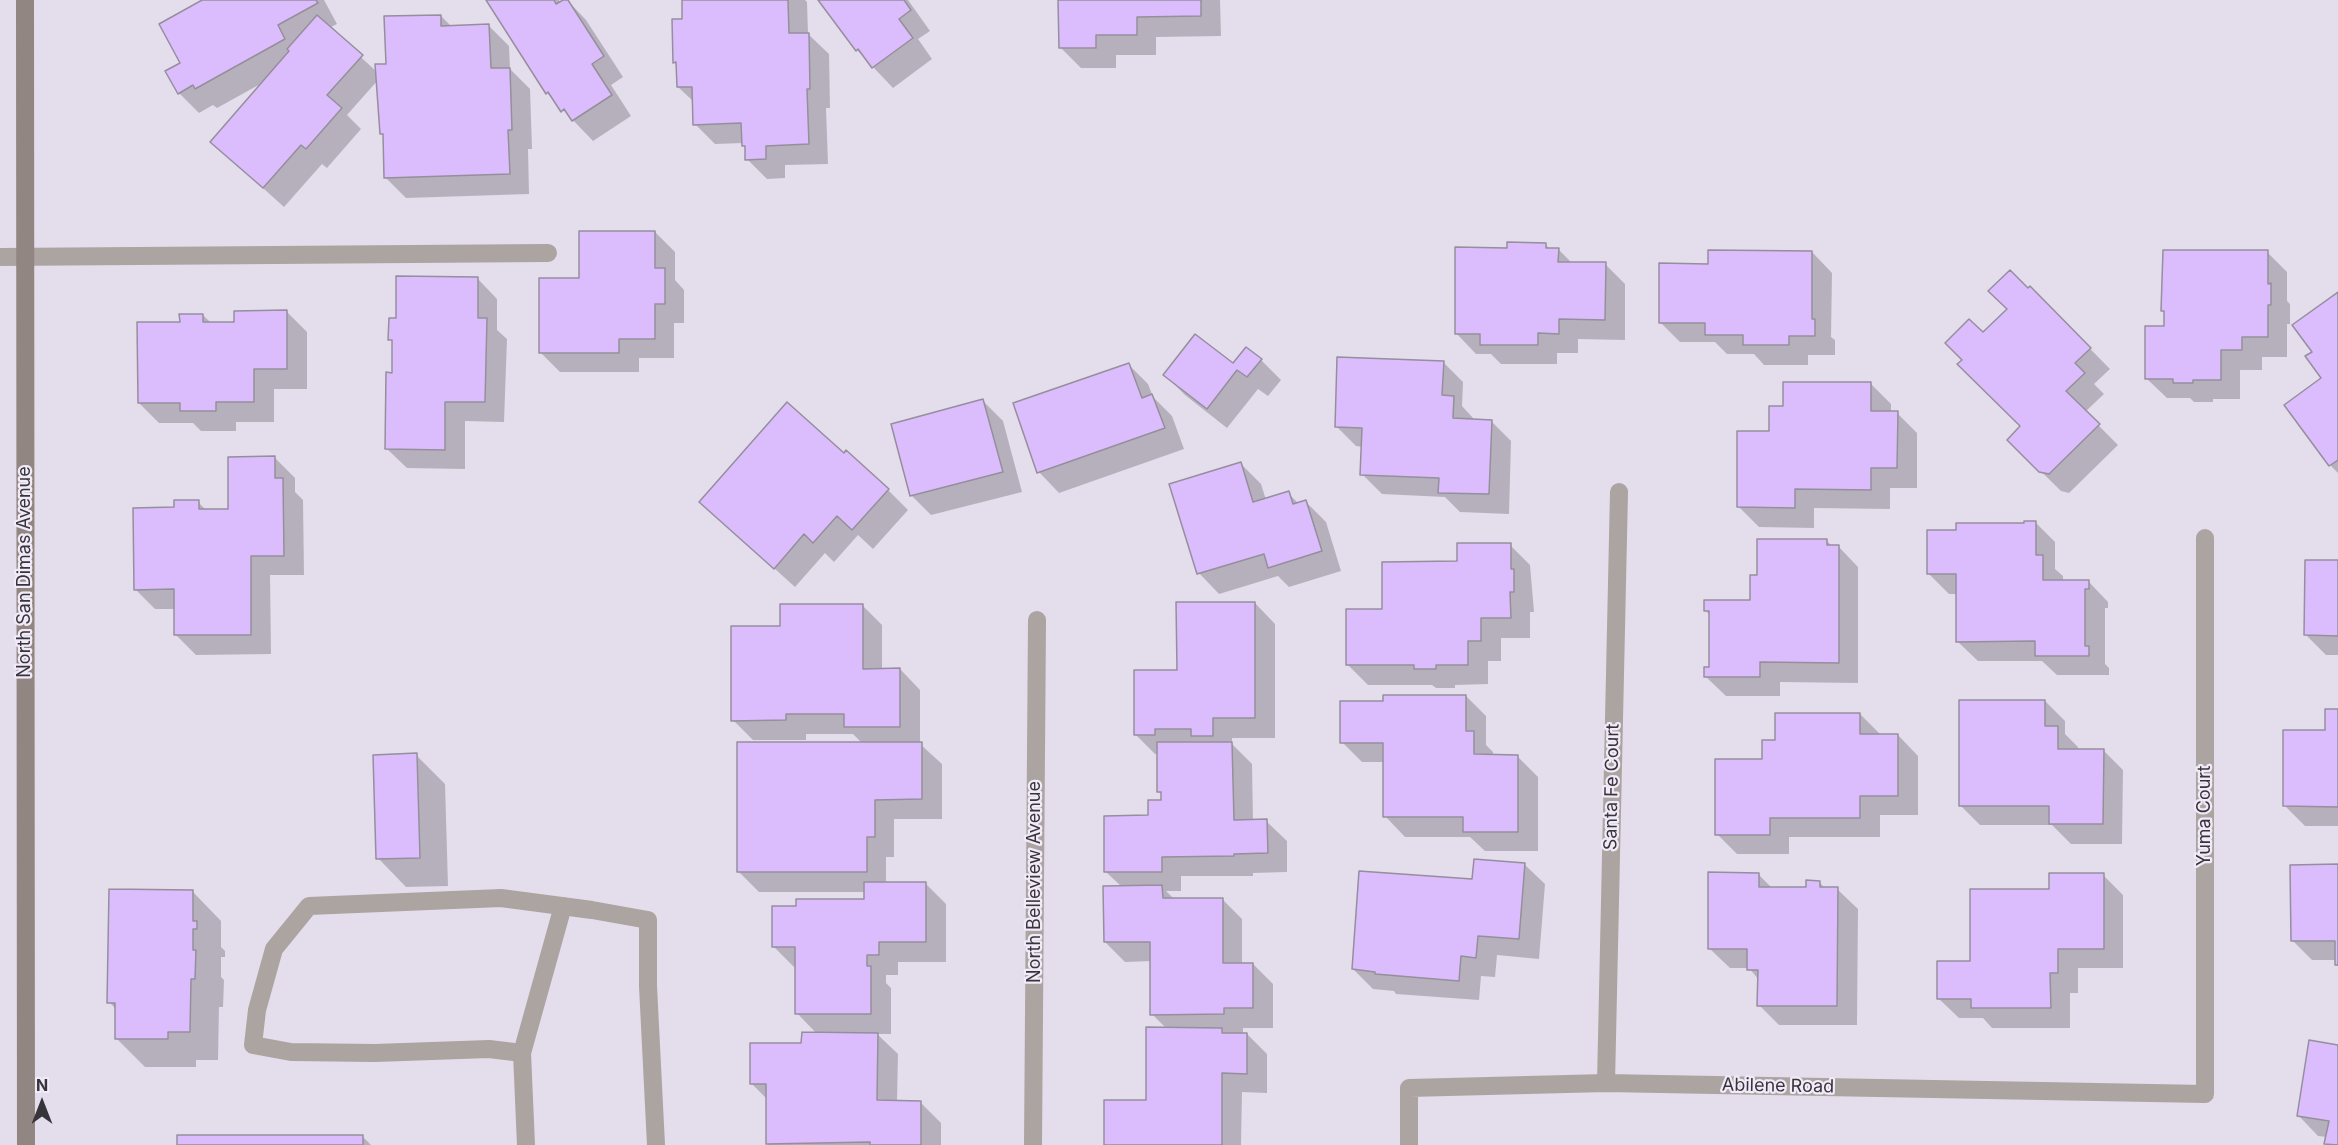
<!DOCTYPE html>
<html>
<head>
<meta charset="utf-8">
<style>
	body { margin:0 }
	#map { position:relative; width:2338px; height:1145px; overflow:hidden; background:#e4ddec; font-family:Inter,sans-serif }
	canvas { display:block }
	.north { position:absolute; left:12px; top:1073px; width:60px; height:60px; -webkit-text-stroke:4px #f1eaf9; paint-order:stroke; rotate:0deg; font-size:16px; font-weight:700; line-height:24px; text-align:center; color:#37343a }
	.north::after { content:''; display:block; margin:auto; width:21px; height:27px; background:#37343a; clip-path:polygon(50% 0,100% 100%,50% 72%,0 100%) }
</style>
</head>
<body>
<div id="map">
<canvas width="2338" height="1145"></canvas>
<div class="north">N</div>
</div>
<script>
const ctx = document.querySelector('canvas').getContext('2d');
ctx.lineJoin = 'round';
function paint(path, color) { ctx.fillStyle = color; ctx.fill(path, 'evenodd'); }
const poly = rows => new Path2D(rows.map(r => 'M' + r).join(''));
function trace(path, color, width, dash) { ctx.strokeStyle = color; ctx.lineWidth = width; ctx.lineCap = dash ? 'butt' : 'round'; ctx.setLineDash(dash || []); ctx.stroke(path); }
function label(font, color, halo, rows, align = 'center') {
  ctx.font = font + ' Inter,sans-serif'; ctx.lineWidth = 4.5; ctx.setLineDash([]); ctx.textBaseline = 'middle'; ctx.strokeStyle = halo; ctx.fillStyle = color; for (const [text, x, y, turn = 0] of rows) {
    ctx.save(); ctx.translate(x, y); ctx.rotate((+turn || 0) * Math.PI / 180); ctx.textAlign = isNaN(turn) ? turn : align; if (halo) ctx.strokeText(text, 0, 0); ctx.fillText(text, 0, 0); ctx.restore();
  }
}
paint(poly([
	[205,0,324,0,337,24,329,28,377,72,388,65,441,16,452,27,489,26,509,46,510,69,530,89,532,149,528,149,529,194,406,198,386,178,385,136,381,133,378,80,347,115,361,129,327,168,322,164,284,207,212,142,264,82,217,108,213,105,199,113,179,93,182,63],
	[488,0,559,0,561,3,567,0,586,20,623,77,611,85,631,116,593,141,547,93],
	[683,0,805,0,807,2,808,34,829,54,830,108,826,108,828,164,785,165,785,178,767,179,747,159,746,148,743,143,715,144,695,124,694,102,678,87,678,66,674,62,684,20],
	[820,0,908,0,930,31,918,39,932,59,893,88,857,50],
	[1076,0,1220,0,1221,36,1156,37,1156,55,1116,55,1116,68,1081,68,1060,47],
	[655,232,675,252,675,280,684,290,684,323,674,323,674,358,639,358,639,372,560,372,540,352,581,279],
	[1545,244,1550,249,1558,249,1573,264,1605,264,1625,284,1625,340,1578,339,1578,353,1557,353,1557,364,1501,364,1491,354,1476,354,1456,333,1509,249],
	[1812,252,1832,273,1831,337,1835,340,1835,355,1808,355,1808,365,1764,365,1754,354,1727,354,1715,342,1680,342,1660,322,1709,265],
	[2267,252,2287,272,2287,301,2290,304,2290,324,2287,324,2287,357,2262,357,2262,370,2240,370,2240,399,2213,399,2213,402,2194,402,2190,398,2167,398,2146,378,2165,327,2165,313,2163,311],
	[477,278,497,299,497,330,507,339,504,422,465,421,465,469,407,468,386,448,393,375,394,343,390,339,397,319],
	[2030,288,2110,369,2094,384,2104,394,2085,412,2118,445,2069,493,2061,491,2009,440,2022,426,1983,334],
	[2338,294,2338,473,2330,465,2323,378,2314,352],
	[287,312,307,332,307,389,274,389,274,422,236,422,236,431,201,431,193,423,159,423,139,403,181,323,203,315,211,323,235,323],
	[1261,360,1281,380,1268,396,1258,389,1227,428,1185,395,1165,375],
	[1443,362,1463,382,1462,406,1473,418,1473,420,1491,421,1511,441,1509,514,1460,512,1445,497,1382,494,1362,474,1363,447,1356,446,1336,426],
	[1128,364,1148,384,1153,397,1172,416,1184,449,1059,493,1039,472,1015,404],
	[1871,384,1891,404,1891,413,1897,413,1917,433,1917,488,1890,488,1890,509,1814,508,1814,528,1759,527,1739,507,1770,432,1784,407],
	[983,401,1003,421,1022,492,931,515,911,495],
	[844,455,888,490,908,510,873,549,858,535,834,562,825,553,795,587,701,502],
	[275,458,295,478,295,492,303,500,304,575,270,575,271,654,196,655,176,635,175,609,155,609,135,589,176,509,198,502,207,511,230,511],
	[1241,464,1261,484,1266,500,1288,493,1299,504,1306,502,1326,522,1341,571,1289,587,1278,576,1219,594,1199,573],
	[2035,522,2055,542,2055,569,2063,576,2063,581,2088,581,2108,602,2108,608,2105,608,2105,664,2109,668,2109,675,2057,675,2042,661,1978,661,1957,641,1957,594,1949,594,1929,574,1957,532],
	[1827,541,1832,546,1838,546,1858,567,1858,683,1780,682,1780,696,1726,696,1705,676,1710,669,1710,615,1705,610,1751,602,1759,577],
	[1510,545,1530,565,1534,612,1530,612,1530,638,1501,638,1501,661,1488,661,1488,684,1455,685,1455,688,1436,688,1432,685,1368,685,1348,665,1384,611,1458,563],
	[2338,561,2338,655,2326,655,2306,635],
	[1255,603,1275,624,1275,738,1232,738,1232,744,1252,764,1253,821,1266,821,1287,841,1287,872,1253,873,1253,876,1181,876,1181,891,1166,891,1174,899,1222,899,1242,919,1242,964,1253,964,1273,984,1273,1028,1243,1028,1243,1034,1247,1034,1267,1054,1267,1093,1242,1092,1241,1145,1105,1145,1148,1102,1167,1029,1152,1014,1152,961,1125,962,1105,942,1122,887,1106,872,1163,801,1163,796,1158,791,1159,754,1155,754,1135,734,1178,672],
	[862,605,882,625,882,670,900,669,920,690,920,744,942,764,942,819,894,819,894,857,886,857,886,884,926,884,946,904,946,962,898,962,898,975,886,975,886,983,891,988,891,1034,877,1034,898,1054,897,1102,921,1103,941,1123,941,1145,768,1145,767,1099,752,1084,817,1034,797,1013,797,967,794,967,774,947,798,907,865,901,865,892,759,892,739,872,863,744,853,734,806,734,806,740,753,740,733,720,781,628],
	[1466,696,1486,716,1486,745,1493,752,1493,756,1518,757,1538,777,1538,851,1485,851,1470,837,1405,837,1385,816,1385,762,1362,762,1342,742,1384,703],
	[2045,701,2065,721,2065,734,2078,747,2078,750,2103,750,2123,770,2122,844,2071,844,2052,825,1980,825,1960,805],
	[2338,710,2338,826,2305,826,2285,806],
	[1860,714,1880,734,1898,735,1918,756,1918,815,1880,815,1880,837,1789,837,1789,854,1737,854,1717,834,1777,742],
	[416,755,445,784,448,886,406,887,378,858],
	[1524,864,1545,884,1539,959,1497,955,1495,977,1481,976,1479,1000,1396,994,1394,991,1373,989,1353,969,1474,880],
	[2338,866,2338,966,2337,960,2312,960,2292,940],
	[1759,875,1773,889,1807,889,1819,882,1826,889,1837,889,1858,909,1857,1025,1779,1025,1759,1005,1759,980,1749,968,1730,968,1709,948],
	[2103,875,2123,895,2123,968,2078,968,2078,993,2070,993,2070,1028,1992,1028,1983,1018,1959,1018,1938,998,1972,963,2051,890],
	[193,892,221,921,221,947,225,951,225,957,221,957,221,977,224,980,223,1007,219,1007,218,1060,196,1060,196,1067,145,1067,116,1038,117,1010,109,1002],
	[2338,1046,2338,1145,2327,1145,2327,1137,2318,1136,2298,1115],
	[363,1137,371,1145,178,1145]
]), '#0003');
const building = poly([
	[202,0,316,0,318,3,278,25,285,39,195,89,193,85,178,94,165,71,180,63,159,24,202,0],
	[486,0,554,0,556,4,563,0,568,0,604,56,592,64,612,95,572,121,564,109,561,112,548,92,546,94,486,0],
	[682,0,788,0,789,33,809,33,810,89,807,89,809,144,766,146,766,159,745,160,745,146,742,146,741,123,693,125,692,87,677,87,676,62,673,63,672,19,682,19,682,0],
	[818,0,904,0,911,10,899,19,913,38,872,68,858,49,856,51,818,0],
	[1058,0,1201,0,1201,16,1137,17,1137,35,1096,35,1096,48,1059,48,1058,0],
	[317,15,363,55,327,95,342,108,306,149,301,145,263,188,210,142,289,51,287,49,317,15],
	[441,15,441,26,489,24,491,68,510,68,512,130,508,130,510,174,384,178,383,134,380,134,375,64,386,64,384,16,441,15],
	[579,231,655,231,655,268,665,268,665,304,655,304,655,339,619,339,619,353,539,353,539,278,579,278,579,231],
	[1507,242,1546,243,1546,248,1559,248,1558,262,1606,262,1605,320,1559,319,1559,334,1538,333,1538,345,1480,345,1480,334,1455,334,1455,247,1507,248,1507,242],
	[1708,250,1812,251,1812,319,1815,319,1815,336,1789,336,1789,345,1743,345,1743,335,1705,335,1705,323,1659,323,1659,263,1708,264,1708,250],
	[2163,250,2268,250,2268,284,2271,283,2271,305,2268,305,2268,337,2242,337,2242,350,2221,350,2221,380,2193,380,2193,383,2173,383,2173,379,2145,379,2145,326,2164,326,2164,311,2161,311,2163,250],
	[2010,270,2028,288,2030,286,2091,348,2075,363,2085,373,2066,391,2100,424,2049,474,2039,472,2007,440,2020,426,1957,364,1962,360,1945,343,1969,319,1983,332,2007,309,1988,291,2010,270],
	[396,276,478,277,478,318,487,318,485,402,445,402,445,450,385,449,386,372,392,373,392,340,388,340,389,318,396,318,396,276],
	[2338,292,2338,460,2329,466,2284,405,2321,378,2305,356,2312,352,2292,325,2338,292],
	[287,310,287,369,254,369,254,402,216,402,216,411,180,411,180,403,138,403,137,322,180,322,179,314,203,314,203,322,234,322,234,311,287,310],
	[1195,334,1233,363,1246,347,1262,359,1247,377,1237,370,1207,409,1163,375,1195,334],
	[1337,357,1444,361,1442,395,1454,396,1453,418,1492,420,1489,494,1438,493,1439,478,1360,475,1362,428,1335,427,1337,357],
	[1129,363,1142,398,1152,394,1165,428,1037,473,1013,403,1129,363],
	[1783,382,1871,382,1871,411,1898,411,1897,468,1871,468,1871,490,1795,489,1795,508,1737,507,1737,431,1769,431,1769,406,1783,406,1783,382],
	[983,399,1003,472,910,496,891,424,983,399],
	[787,402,844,453,846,450,889,489,852,530,837,516,813,543,804,534,774,569,699,502,787,402],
	[275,456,275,478,283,478,284,556,251,556,251,635,174,635,174,589,134,590,133,508,174,507,174,500,199,500,199,509,228,509,228,457,275,456],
	[1241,462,1253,502,1289,491,1293,504,1306,500,1322,551,1268,568,1264,554,1197,574,1169,484,1241,462],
	[2024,521,2036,521,2036,555,2043,555,2043,580,2089,580,2089,589,2085,589,2085,646,2089,646,2089,656,2035,656,2035,641,1956,642,1956,574,1927,574,1927,530,1956,530,1956,523,2024,523,2024,521],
	[1757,539,1827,539,1827,545,1839,545,1839,663,1760,662,1760,677,1704,677,1704,667,1709,667,1709,611,1704,611,1704,600,1750,600,1750,575,1757,575,1757,539],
	[1457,543,1511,543,1511,569,1514,569,1514,592,1510,592,1511,618,1481,618,1481,641,1468,641,1468,665,1436,665,1436,669,1414,669,1414,665,1346,665,1346,609,1382,609,1382,562,1457,561,1457,543],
	[2305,560,2338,560,2338,636,2304,635,2305,560],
	[1176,602,1255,602,1255,718,1213,718,1213,736,1191,736,1191,729,1155,729,1155,735,1134,735,1134,670,1177,670,1176,602],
	[780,604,863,604,863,669,900,668,900,727,844,727,844,714,786,714,786,720,731,721,731,626,780,626,780,604],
	[1383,695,1466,695,1466,731,1474,731,1474,754,1518,755,1518,832,1463,832,1463,817,1383,817,1383,743,1340,743,1340,701,1383,701,1383,695],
	[1959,700,2045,700,2045,726,2058,726,2058,749,2104,749,2103,824,2049,824,2049,806,1959,806,1959,700],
	[2325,709,2338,709,2338,807,2283,806,2283,730,2325,730,2325,709],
	[1775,713,1860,713,1860,734,1898,734,1898,796,1860,796,1860,818,1770,818,1770,835,1715,835,1715,759,1762,759,1762,740,1775,740,1775,713],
	[737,742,922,742,922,799,875,800,875,837,867,837,867,872,737,872,737,742],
	[1157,742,1232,742,1234,820,1267,819,1268,853,1234,854,1234,856,1162,857,1162,872,1104,872,1104,816,1148,815,1148,800,1161,800,1161,792,1157,792,1157,742],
	[417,753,420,858,376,859,373,755,417,753],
	[1474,859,1525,863,1519,939,1478,936,1476,958,1461,956,1459,981,1375,974,1375,972,1352,969,1359,871,1472,879,1474,859],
	[2338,864,2338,965,2335,965,2335,941,2291,941,2290,865,2338,864],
	[1708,872,1759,873,1759,887,1806,887,1806,880,1820,881,1820,887,1838,887,1837,1006,1757,1006,1758,970,1747,970,1747,949,1708,949,1708,872],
	[2049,873,2104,873,2104,949,2058,949,2058,973,2050,973,2051,1008,1971,1008,1971,999,1937,999,1937,961,1970,961,1970,889,2049,889,2049,873],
	[864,882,926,882,926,942,879,942,879,955,867,955,867,966,871,966,871,1014,795,1014,795,947,772,947,772,906,796,906,796,899,864,899,864,882],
	[1162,885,1163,898,1223,898,1223,963,1253,963,1253,1008,1224,1008,1224,1014,1150,1015,1150,942,1104,942,1103,886,1162,885],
	[109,889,193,890,193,921,197,921,197,929,193,929,193,950,196,950,195,979,191,979,190,1032,168,1032,168,1039,115,1039,115,1003,107,1003,109,889],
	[1146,1027,1222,1028,1222,1033,1247,1033,1247,1074,1222,1073,1222,1145,1104,1145,1104,1100,1146,1100,1146,1027],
	[802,1032,878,1033,877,1100,921,1101,921,1145,870,1145,870,1142,766,1144,766,1084,750,1084,750,1043,801,1043,802,1032],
	[2309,1040,2338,1045,2338,1145,2324,1144,2329,1121,2297,1116,2309,1040],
	[177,1135,363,1135,363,1145,177,1145,177,1135]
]);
paint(building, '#dbbdfd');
trace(building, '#958e9c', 1.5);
trace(poly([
	[522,1053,563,906],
	[526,1145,522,1053,489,1049,375,1053,291,1052,253,1045,257,1010,274,949,309,906,501,898,592,910,648,920,648,986,656,1145]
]), '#aba4a1', 18);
trace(poly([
	[0,257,548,253],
	[1606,1083,1619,492],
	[1033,1145,1037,620],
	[1409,1145,1409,1088,1606,1083,2205,1094,2205,538]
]), '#aba4a1', 18);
trace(poly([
	[25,0,26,1145]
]), '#928683', 18);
label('18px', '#37343a', '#f1eaf9', [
	["North San Dimas Avenue",25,572,-90],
	["Santa Fe Court",1612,787,-89],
	["Yuma Court",2205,816,-90],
	["North Belleview Avenue",1035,882,-90],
	["Abilene Road",1778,1086,1]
]);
</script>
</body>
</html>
